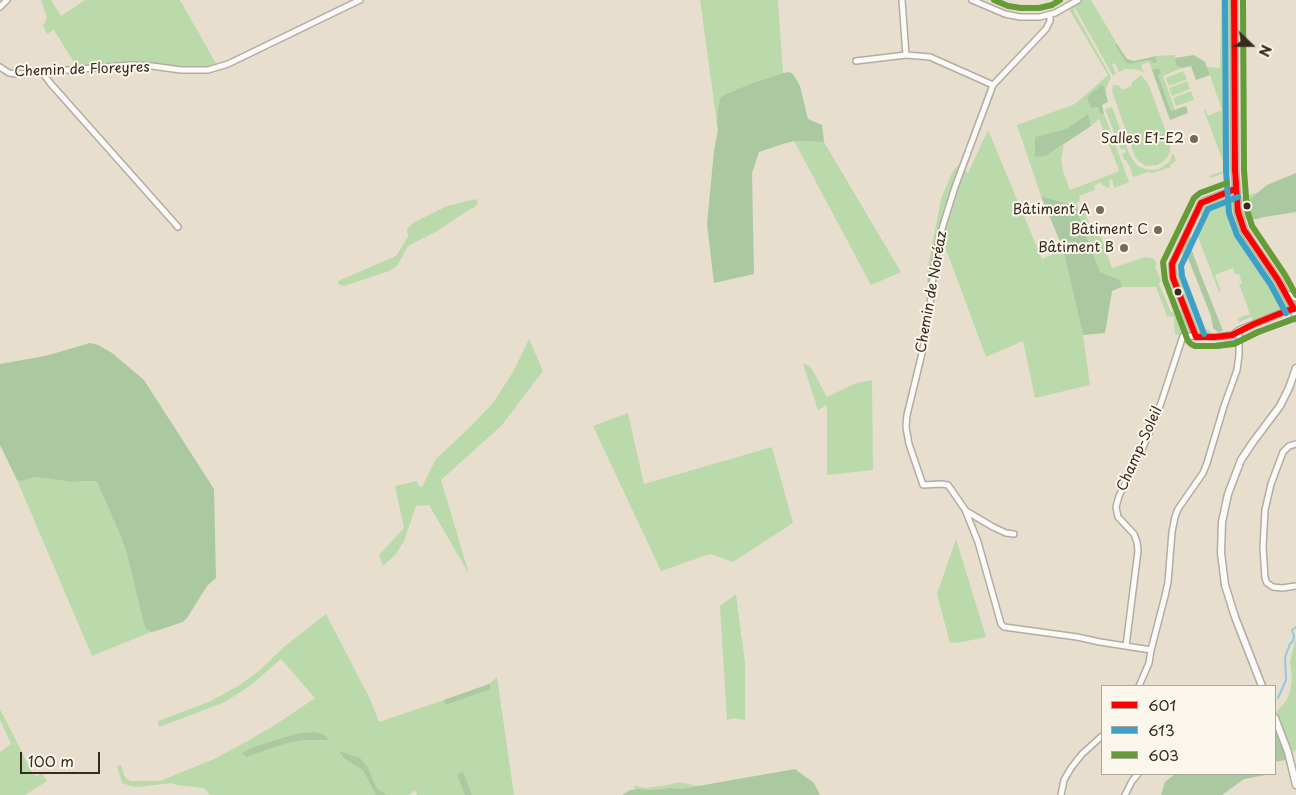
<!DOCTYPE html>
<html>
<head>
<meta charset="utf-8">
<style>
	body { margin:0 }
	#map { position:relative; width:1296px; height:795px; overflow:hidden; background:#e8dece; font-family:"Playpen Sans",sans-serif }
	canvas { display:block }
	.legend { position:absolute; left:1101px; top:685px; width:175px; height:90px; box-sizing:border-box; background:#fbf7ec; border:1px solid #aea59a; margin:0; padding:6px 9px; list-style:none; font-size:15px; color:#3b2a1e }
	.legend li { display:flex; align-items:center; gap:10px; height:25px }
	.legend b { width:25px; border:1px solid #aea59a }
	.north { position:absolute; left:1226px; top:20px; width:50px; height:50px; -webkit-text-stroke:4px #fbf7ec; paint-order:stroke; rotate:112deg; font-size:14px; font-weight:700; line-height:20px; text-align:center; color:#3b2a1e }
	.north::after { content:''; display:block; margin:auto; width:18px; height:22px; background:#3b2a1e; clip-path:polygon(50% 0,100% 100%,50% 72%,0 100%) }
	.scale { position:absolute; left:20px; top:752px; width:80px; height:22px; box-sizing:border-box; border:2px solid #3b2a1e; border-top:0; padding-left:6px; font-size:15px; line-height:18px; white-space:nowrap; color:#3b2a1e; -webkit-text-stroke:4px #fbf7ec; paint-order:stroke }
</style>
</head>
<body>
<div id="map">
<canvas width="1296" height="795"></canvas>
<ul class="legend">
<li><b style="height:6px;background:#f00"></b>601</li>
<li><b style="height:6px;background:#3e9fc7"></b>613</li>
<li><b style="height:6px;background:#669c38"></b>603</li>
</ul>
<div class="north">N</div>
<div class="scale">100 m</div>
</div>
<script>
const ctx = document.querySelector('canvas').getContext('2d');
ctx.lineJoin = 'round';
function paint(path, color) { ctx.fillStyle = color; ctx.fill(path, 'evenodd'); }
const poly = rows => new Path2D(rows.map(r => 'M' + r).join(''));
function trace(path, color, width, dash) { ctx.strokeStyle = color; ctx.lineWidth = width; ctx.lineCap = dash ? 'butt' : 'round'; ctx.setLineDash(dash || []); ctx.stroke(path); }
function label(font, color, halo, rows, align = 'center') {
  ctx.font = font + ' "Playpen Sans",sans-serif'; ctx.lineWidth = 4; ctx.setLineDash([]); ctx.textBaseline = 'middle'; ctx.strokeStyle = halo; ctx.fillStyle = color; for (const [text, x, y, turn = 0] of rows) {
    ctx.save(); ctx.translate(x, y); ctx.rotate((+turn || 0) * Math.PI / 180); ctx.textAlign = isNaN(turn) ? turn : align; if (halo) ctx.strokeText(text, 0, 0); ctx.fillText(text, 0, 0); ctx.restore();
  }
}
paint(poly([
	[41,0,51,0,61,16,85,0,180,0,218,67,208,70,152,66,78,69,54,30,47,34,43,26,47,18],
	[700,0,778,0,783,73,750,84,726,94,720,98,718,110,717,124],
	[1078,0,1091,0,1117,44,1115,45,1126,63,1131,64,1149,60,1157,62,1156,56,1175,55,1176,66,1182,68,1163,76,1175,110,1171,111,1158,75,1159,68,1152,70,1149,62,1141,65,1144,73,1139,70,1132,69,1125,69,1119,72,1115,63,1112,64,1116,74,1113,76,1075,8,1073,9,1111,77,1098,107,1100,114,1104,114,1129,182,1114,188,1112,179,1109,181,1110,187,1107,188,1106,186,1103,186,1101,182,1094,186,1095,190,1079,196,1080,201,1076,203,1079,210,1083,208,1093,233,1099,231,1112,268,1146,257,1154,259,1157,264,1155,266,1161,281,1159,284,1171,312,1180,310,1185,307,1173,278,1174,261,1177,262,1178,264,1177,268,1200,331,1209,329,1212,336,1183,336,1175,334,1174,317,1167,316,1156,287,1122,287,1120,280,1100,272,1075,206,1041,196,1017,125,1075,104,1108,75,1067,6],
	[1087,115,1091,126,1099,119,1119,170,1117,172,1070,190,1063,171,1061,159,1064,145,1046,156,1035,157,1036,137,1066,129],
	[1221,0,1234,0,1233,170,1211,178,1209,176,1226,170,1204,110,1205,109,1208,116,1222,110,1207,67,1220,68],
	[1183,71,1187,79,1169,86,1166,78],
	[1141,75,1148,83,1170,142,1170,151,1168,156,1165,160,1157,165,1146,166,1140,162,1135,157,1112,91,1113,85,1120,86,1122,90,1132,86,1131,83],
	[1187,81,1190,89,1172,96,1169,88],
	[1191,91,1194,100,1176,106,1173,98],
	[1112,107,1129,153,1133,160,1138,166,1145,169,1153,170,1159,169,1169,162,1173,153,1176,161,1170,165,1171,167,1153,173,1148,172,1133,177,1131,170,1126,160,1124,160,1122,154,1126,152,1125,149,1121,150,1105,109],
	[988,130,1042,259,1063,249,1083,335,1090,385,1035,398,1023,341,986,357,941,236,929,315,927,272,941,199,952,173,958,165,968,173],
	[794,141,824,142,901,272,871,285],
	[1235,189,1237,199,1258,192,1249,200,1249,217,1247,219,1242,221,1294,309,1254,324,1251,317,1239,322,1238,318,1250,314,1239,284,1242,283,1239,274,1235,274,1233,268,1215,275,1221,291,1219,292,1196,232,1203,216,1197,212,1201,203],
	[476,199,478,202,475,207,470,209,437,231,408,246,397,266,389,271,344,286,338,284,338,281,396,256,408,237,407,229,413,223,447,206],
	[529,339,543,371,502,425,441,480,469,574,429,505,416,506,404,541,396,554,383,566,379,555,404,528,395,486,417,481,418,485,422,487,436,459,471,426,493,403,513,372],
	[803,364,808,365,812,369,827,397,856,383,872,380,873,470,827,475,827,405,818,410],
	[628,413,644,484,772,447,793,523,733,562,710,554,661,571,593,426],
	[36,477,72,482,92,481,97,482,119,532,126,551,145,628,151,632,92,656,17,480,21,481],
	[956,539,986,637,962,642,950,643,937,594],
	[736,594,745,663,745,720,734,718,727,720,720,606],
	[326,614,370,699,379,722,483,687,489,684,497,677,514,795,417,795,415,790,409,795,210,795,206,790,203,788,177,785,172,783,138,787,131,786,122,783,117,766,121,765,124,775,127,779,131,781,160,781,214,759,244,743,275,725,315,698,281,659,251,685,225,702,159,727,158,721,211,701,238,686,259,671,285,646],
	[1296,638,1296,751,1288,752,1275,718,1275,713,1286,701,1290,692,1292,678,1290,661],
	[0,709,33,774,37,776,42,773,47,781,25,795,0,795,0,752,11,744,0,720],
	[678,782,698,786,681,789,662,788,646,790,635,789,634,785,640,787,646,788,668,785]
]), '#badaab');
paint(poly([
	[1117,44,1127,59,1134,61,1156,56,1157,62,1155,63,1149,60,1131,64,1126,63,1115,45],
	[1194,55,1205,62,1210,75,1196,80,1191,66,1182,68,1176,66,1175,58],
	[1159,68,1161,73,1158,75,1171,111,1186,106,1188,113,1170,120,1152,70],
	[789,72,793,74,800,86,808,119,822,125,824,142,794,141,783,144,759,152,752,173,754,274,714,283,707,224,714,151,718,130,717,124,718,110,720,98,726,94,750,84,783,73],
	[1100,85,1104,86,1108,102,1102,105,1104,114,1100,114,1098,107,1091,108,1087,98,1094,90,1098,89],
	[1088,114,1091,126,1046,156,1035,157,1035,137,1066,129],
	[1296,173,1296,212,1264,217,1257,219,1247,219,1249,217,1248,215,1247,204,1249,200,1267,185],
	[1041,196,1075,206,1100,272,1120,280,1122,287,1112,291,1105,333,1083,335,1063,249],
	[1191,237,1193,241,1192,243,1193,246,1191,248,1199,270,1223,331,1218,332,1213,328,1211,316,1186,253,1181,254,1178,251,1185,238],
	[90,343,98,345,112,353,144,380,214,489,216,578,207,586,187,618,183,622,156,631,151,632,145,628,126,551,119,532,97,482,92,481,72,482,36,477,21,481,17,480,0,445,0,364,45,356],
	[489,684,491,689,445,705,444,700],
	[1275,718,1290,759,1275,762],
	[315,732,325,735,329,740,305,740,290,742,246,757,242,753,254,747,289,736,300,733],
	[339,751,360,758,368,768,377,789,387,795,376,795,363,770,345,759],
	[795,769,814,783,820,795,622,795,630,790,638,789,646,790,671,788,681,789],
	[463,772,472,795,465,795,457,774],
	[1175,774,1184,775,1186,774,1266,774,1266,775,1244,779,1222,795,1161,795,1165,782]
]), '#aac9a0');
trace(poly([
	[1278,698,1286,680,1285,657,1290,644,1293,641,1294,636,1292,630,1296,627]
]), '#92cae1', 2);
const minor = poly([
	[902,0,906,55],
	[972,0,1005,14,1020,17,1040,17,1055,13,1078,0],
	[0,7,7,0],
	[856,61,906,55,930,57,993,85],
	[0,67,9,73,17,74,131,65,152,66,181,70,208,70,228,64,360,0],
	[42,72,51,84,178,227],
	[1285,293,1296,298],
	[1196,337,1173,278,1172,264,1201,203,1204,201,1235,189],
	[1296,444,1289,446,1283,452,1271,484,1265,510,1263,547,1265,578,1267,583,1273,587,1282,588,1296,586],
	[966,512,978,542,1001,624,1004,627,1077,637,1100,642,1151,650],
	[1014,534,1006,533,993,527,966,511,948,485,941,484,923,485,909,444,906,427,907,415,923,349,929,315,934,268,940,235,955,187,993,85,1046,29,1050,21,1050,15],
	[1126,646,1138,551,1137,542,1134,534,1118,517,1116,507,1119,496,1145,443,1161,403,1183,336,1215,337,1232,335,1239,330,1286,311,1296,309],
	[1139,686,1149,663,1151,650,1165,596,1168,582,1172,532,1175,517,1178,509,1203,473,1207,463,1224,406,1237,370,1239,355,1239,330],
	[1061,795,1064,780,1071,768,1082,754,1102,736],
	[1125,795,1132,781,1138,774]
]);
const tertiary = poly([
	[1234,0,1235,170,1238,212,1244,230,1249,238,1278,280,1294,309,1296,318],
	[1262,686,1235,617,1225,585,1221,553,1222,522,1228,494,1241,460,1253,442,1280,406,1289,388,1296,368],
	[1275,718,1288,752,1296,785]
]);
trace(minor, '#b4aca1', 8);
trace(tertiary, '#b4aca1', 9);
trace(minor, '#fcfaf8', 5);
trace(tertiary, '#fcfaf8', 6);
trace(poly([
	[1234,0,1235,170,1238,212,1244,230,1278,280,1294,309],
	[1196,337,1173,278,1172,264,1201,203,1235,189],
	[1196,337,1215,337,1232,335,1254,324,1286,311,1294,309]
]), '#f00', 6);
trace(poly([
	[1225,0,1226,170,1229,213,1237,235,1271,285,1286,313],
	[1204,334,1182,276,1181,266,1208,209,1238,197],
	[1196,346,1216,346,1235,343,1258,332,1296,318]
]), '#3e9fc7', 6);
trace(poly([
	[994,0,1008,6,1021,8,1039,8,1052,5,1060,0],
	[1243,0,1244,170,1247,210,1252,226,1285,275,1296,295],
	[1227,183,1200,193,1194,198,1163,262,1165,280,1188,341,1191,344,1195,346,1215,346,1234,344,1258,332,1296,318]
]), '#669c38', 6);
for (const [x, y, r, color] of [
	[1194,139,5,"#78695c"],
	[1247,206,4.5,"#3b2a1e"],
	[1100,210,5,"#78695c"],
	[1158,230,5,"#78695c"],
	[1124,248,5,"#78695c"],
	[1178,292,4.5,"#3b2a1e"]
]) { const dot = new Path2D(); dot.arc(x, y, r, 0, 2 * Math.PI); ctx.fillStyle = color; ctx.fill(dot); trace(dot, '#fbf7ec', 2); }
label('14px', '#3b2a1e', '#fbf7ec', [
	["Chemin de Floreyres",82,70,-2],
	["Chemin de Noréaz",932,292,-80],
	["Champ-Soleil",1140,449,-66]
]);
label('14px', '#3b2a1e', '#fbf7ec', [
	["Salles E1-E2",1184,139],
	["Bâtiment A",1090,210],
	["Bâtiment C",1148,230],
	["Bâtiment B",1114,248]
], 'right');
</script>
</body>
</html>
